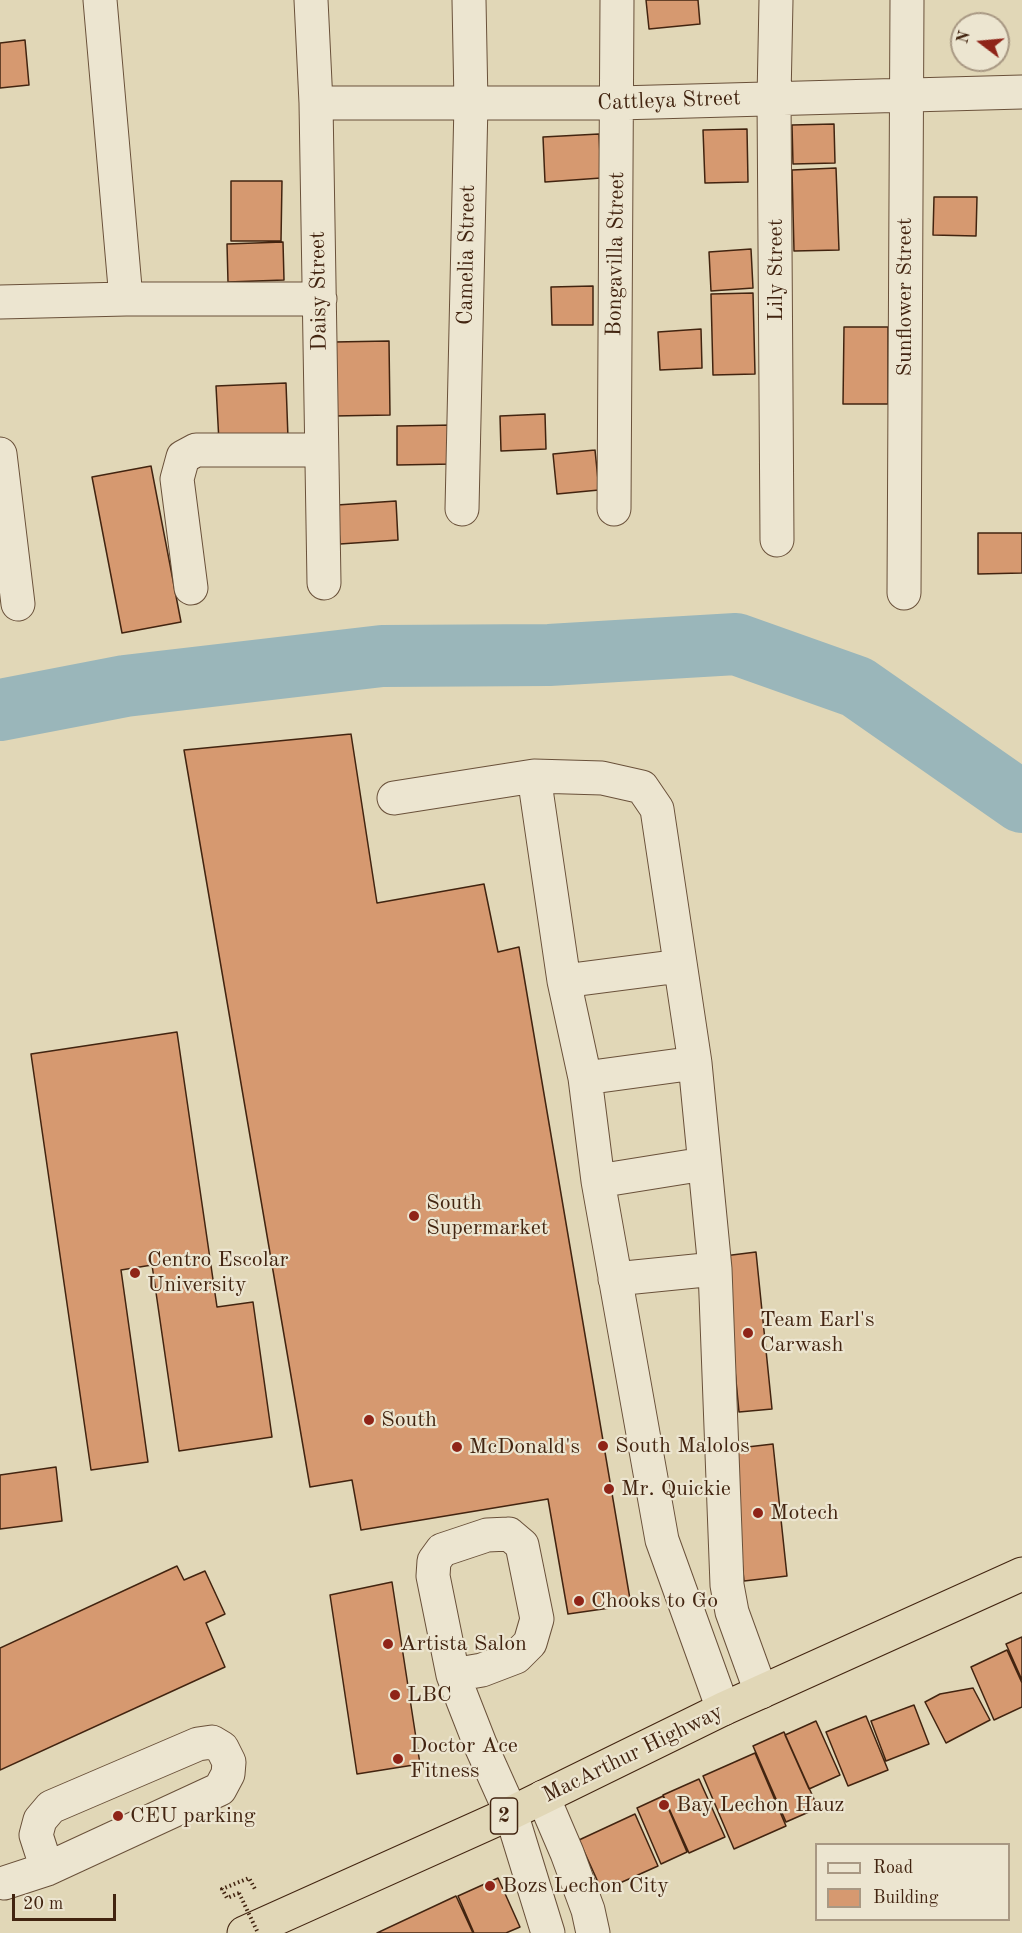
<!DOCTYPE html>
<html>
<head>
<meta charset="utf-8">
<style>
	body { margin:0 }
	#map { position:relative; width:1022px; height:1933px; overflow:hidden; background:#e1d7b7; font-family:"Old Standard TT",serif }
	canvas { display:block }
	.legend { position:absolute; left:815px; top:1843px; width:195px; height:78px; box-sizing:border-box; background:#ece5d0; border:2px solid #a89883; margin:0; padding:8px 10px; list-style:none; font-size:18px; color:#422410 }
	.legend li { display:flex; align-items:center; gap:12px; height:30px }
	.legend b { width:30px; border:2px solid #a89883 }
	.north { position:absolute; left:950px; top:12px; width:60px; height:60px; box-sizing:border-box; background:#ece5d0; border:2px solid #a89883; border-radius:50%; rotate:286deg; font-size:16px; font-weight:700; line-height:24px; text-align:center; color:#422410 }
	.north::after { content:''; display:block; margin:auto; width:21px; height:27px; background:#8f2418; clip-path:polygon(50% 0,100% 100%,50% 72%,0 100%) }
	.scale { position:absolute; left:12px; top:1894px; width:104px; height:27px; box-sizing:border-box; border:3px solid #422410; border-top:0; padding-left:8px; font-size:18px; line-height:21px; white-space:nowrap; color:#422410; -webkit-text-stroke:4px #ece5d0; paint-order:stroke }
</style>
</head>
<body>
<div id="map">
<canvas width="1022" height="1933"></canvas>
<ul class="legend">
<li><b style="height:8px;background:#ece5d0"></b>Road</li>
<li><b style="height:16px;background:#d69970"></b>Building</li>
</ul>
<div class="north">N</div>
<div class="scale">20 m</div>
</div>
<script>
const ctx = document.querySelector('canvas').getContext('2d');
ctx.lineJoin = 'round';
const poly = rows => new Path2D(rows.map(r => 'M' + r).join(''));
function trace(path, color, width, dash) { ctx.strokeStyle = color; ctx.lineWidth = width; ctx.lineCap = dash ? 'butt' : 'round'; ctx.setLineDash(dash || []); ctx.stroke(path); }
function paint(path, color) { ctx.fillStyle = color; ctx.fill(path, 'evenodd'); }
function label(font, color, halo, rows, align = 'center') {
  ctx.font = font + ' "Old Standard TT",serif'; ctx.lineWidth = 4.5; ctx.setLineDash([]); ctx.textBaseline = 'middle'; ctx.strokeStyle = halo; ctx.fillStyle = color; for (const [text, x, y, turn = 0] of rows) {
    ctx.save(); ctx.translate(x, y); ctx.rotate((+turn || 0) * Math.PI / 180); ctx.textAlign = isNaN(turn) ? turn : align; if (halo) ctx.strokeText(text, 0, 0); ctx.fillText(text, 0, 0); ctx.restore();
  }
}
trace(poly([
	[0,710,125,686,382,656,549,655,736,644,857,687,1022,802]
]), '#9ab6ba', 62);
const building = poly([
	[646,0,698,0,700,24,649,29,646,0],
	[25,40,29,85,0,88,0,43,25,40],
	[834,124,835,163,793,164,792,125,834,124],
	[747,129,748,182,705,183,703,130,747,129],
	[599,134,601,178,545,182,543,137,599,134],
	[836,168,839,250,794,251,792,170,836,168],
	[231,181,282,181,281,241,231,241,231,181],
	[934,197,977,197,976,236,933,235,934,197],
	[283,242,284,280,228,282,227,244,283,242],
	[751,249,753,288,711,291,709,252,751,249],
	[593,286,593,325,552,325,551,287,593,286],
	[753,293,755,374,713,375,711,294,753,293],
	[844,327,888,327,888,404,843,404,844,327],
	[701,329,702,368,660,370,658,332,701,329],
	[389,341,390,415,334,416,334,342,389,341],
	[286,383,288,438,219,442,216,386,286,383],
	[545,414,546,449,501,451,500,416,545,414],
	[454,425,454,464,397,465,397,426,454,425],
	[595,450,599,490,557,494,553,454,595,450],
	[151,466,181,622,122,633,92,477,151,466],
	[396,501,398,540,340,544,337,505,396,501],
	[978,533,1022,533,1022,573,978,574,978,533],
	[351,734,377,903,484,884,498,952,519,947,631,1605,568,1614,548,1499,361,1530,352,1480,310,1487,184,750,351,734],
	[177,1032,217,1307,253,1302,272,1437,179,1451,152,1265,121,1270,148,1462,91,1470,31,1054,177,1032],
	[756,1252,772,1409,739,1412,724,1256,756,1252],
	[773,1444,787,1576,744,1581,730,1449,773,1444],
	[56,1467,62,1521,0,1529,0,1475,56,1467],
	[177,1566,184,1580,205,1571,225,1614,206,1623,225,1667,0,1770,0,1648,177,1566],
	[392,1582,420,1764,357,1774,330,1595,392,1582],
	[1022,1637,1022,1680,1006,1644,1022,1637],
	[1007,1650,1022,1683,1022,1707,994,1720,971,1667,1007,1650],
	[973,1688,990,1720,946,1743,925,1702,940,1694,973,1688],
	[914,1705,929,1744,886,1761,871,1721,914,1705],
	[866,1716,888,1770,848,1786,826,1732,866,1716],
	[816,1721,840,1775,809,1789,785,1735,816,1721],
	[784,1732,818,1808,786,1822,753,1746,784,1732],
	[755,1753,786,1826,734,1849,703,1776,755,1753],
	[699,1779,725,1837,689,1853,663,1795,699,1779],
	[663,1796,687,1852,661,1864,637,1808,663,1796],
	[635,1814,658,1866,602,1891,579,1840,635,1814],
	[498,1878,520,1927,506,1933,474,1933,458,1896,498,1878],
	[456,1896,473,1933,377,1933,456,1896]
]);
paint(building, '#d69970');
trace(building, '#422410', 1.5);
const minor = poly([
	[100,0,126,299],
	[311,0,316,103,324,583],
	[776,0,774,98,777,540],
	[316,103,618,103,1022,92],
	[0,302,126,299,320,299],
	[0,454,18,604],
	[462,509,471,103,469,0],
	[614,509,617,0],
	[191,588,177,479,183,457,196,450,321,450],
	[904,593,907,0],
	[534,776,564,981,585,1078,598,1181,662,1540,723,1709],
	[394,798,534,776,602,778,642,787,657,809,695,1063,715,1269,727,1585,732,1612,761,1692],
	[564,981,680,966],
	[585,1078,695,1063],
	[598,1181,704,1164],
	[615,1279,715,1269],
	[509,1534,522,1545,537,1619,530,1643,516,1657,482,1670,453,1675,433,1576,434,1561,442,1550,487,1535,509,1534],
	[453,1675,480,1744,511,1813,548,1933],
	[543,1797,567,1853,588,1910,593,1933],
	[4,1883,47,1869,220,1789,228,1774,229,1762,222,1748,212,1742,198,1744,51,1807,40,1820,36,1835,47,1869]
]);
const highway = poly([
	[244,1933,511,1813,723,1709,1022,1574]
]);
trace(minor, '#6a513a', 35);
trace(highway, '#422410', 35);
trace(poly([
	[239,1893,227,1898,222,1889,249,1878,256,1891]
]), '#422410', 4, [1.5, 3]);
trace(minor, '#ece5d0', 33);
trace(highway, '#e1d7b7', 33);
trace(poly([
	[239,1893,258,1933]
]), '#422410', 4, [1.5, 3]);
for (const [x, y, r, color] of [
	[414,1216,6,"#8f2418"],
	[135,1273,6,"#8f2418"],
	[748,1333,6,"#8f2418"],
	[369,1420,6,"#8f2418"],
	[603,1446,6,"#8f2418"],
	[457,1447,6,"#8f2418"],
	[609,1489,6,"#8f2418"],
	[758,1513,6,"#8f2418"],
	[579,1601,6,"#8f2418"],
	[388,1644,6,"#8f2418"],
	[395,1695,6,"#8f2418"],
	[398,1759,6,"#8f2418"],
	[664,1805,6,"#8f2418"],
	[118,1816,6,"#8f2418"],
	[490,1886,6,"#8f2418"]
]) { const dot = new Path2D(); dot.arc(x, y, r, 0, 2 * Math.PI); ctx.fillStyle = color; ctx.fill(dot); trace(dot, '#ece5d0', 2); }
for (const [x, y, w] of [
	[504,1816,27]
]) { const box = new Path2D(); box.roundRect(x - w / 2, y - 18, w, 36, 4.5); ctx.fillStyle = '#ece5d0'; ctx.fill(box); trace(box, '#422410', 1.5); }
label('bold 21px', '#422410', null, [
	["2",504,1816]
]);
label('22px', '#422410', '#ece5d0', [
	["Cattleya Street",669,101,-2],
	["Bongavilla Street",616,254,-89],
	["Camelia Street",467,255,-89],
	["Lily Street",776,270,-90],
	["Daisy Street",319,291,-91],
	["Sunflower Street",905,297,-90],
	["MacArthur Highway",633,1754,-26]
]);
label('22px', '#422410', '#ece5d0', [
	["South",426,1203],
	["Supermarket",426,1228],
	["Centro Escolar",147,1260],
	["University",147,1285],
	["Team Earl's",760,1320],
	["Carwash",760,1345],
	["South",381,1420],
	["South Malolos",615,1446],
	["McDonald's",469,1447],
	["Mr. Quickie",621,1489],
	["Motech",770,1513],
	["Chooks to Go",591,1601],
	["Artista Salon",400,1644],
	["LBC",407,1695],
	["Doctor Ace",410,1746],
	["Fitness",410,1771],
	["Bay Lechon Hauz",676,1805],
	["CEU parking",130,1816],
	["Bozs Lechon City",502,1886]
], 'left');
</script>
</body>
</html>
